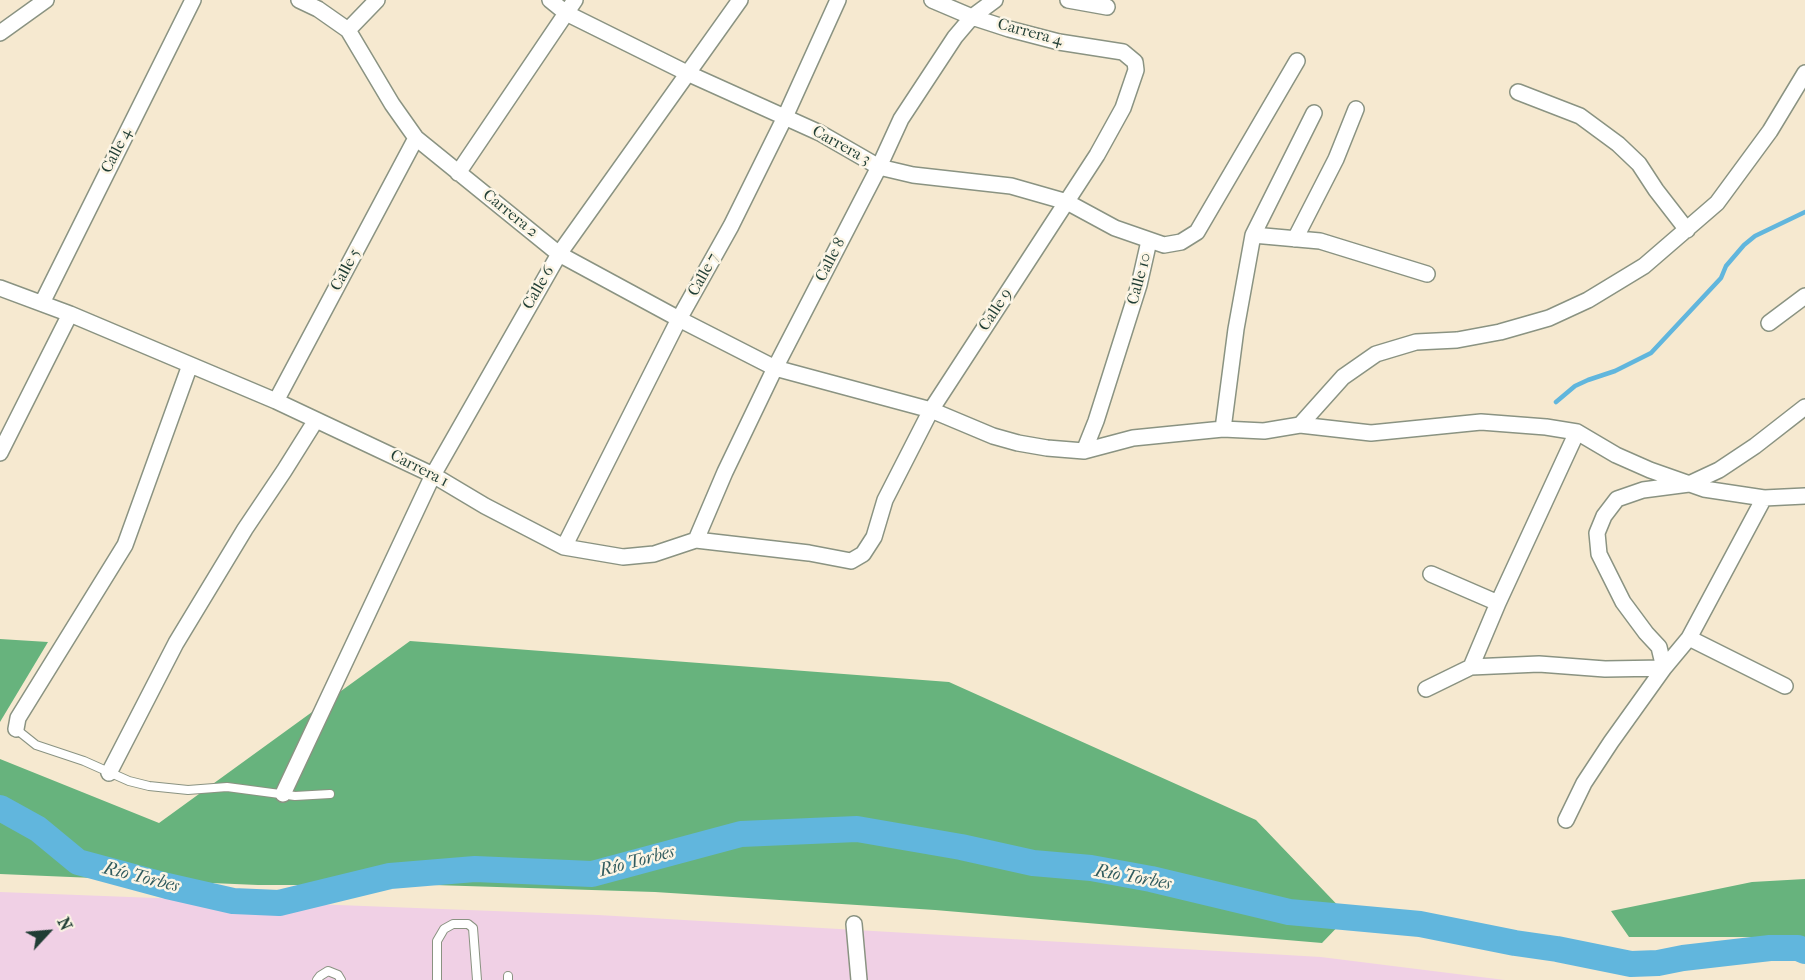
<!DOCTYPE html>
<html>
<head>
<meta charset="utf-8">
<style>
	body { margin:0 }
	#map { position:relative; width:1805px; height:980px; overflow:hidden; background:#f6e9d0; font-family:"IM FELL French Canon",serif }
	canvas { display:block }
	.north { position:absolute; left:18px; top:902px; width:60px; height:60px; -webkit-text-stroke:4px #fcf5e5; paint-order:stroke; rotate:64deg; font-size:16px; font-weight:700; line-height:24px; text-align:center; color:#1f3d34 }
	.north::after { content:''; display:block; margin:auto; width:21px; height:27px; background:#1f3d34; clip-path:polygon(50% 0,100% 100%,50% 72%,0 100%) }
</style>
</head>
<body>
<div id="map">
<canvas width="1805" height="980"></canvas>
<div class="north">N</div>
</div>
<script>
const ctx = document.querySelector('canvas').getContext('2d');
ctx.lineJoin = 'round';
function paint(path, color) { ctx.fillStyle = color; ctx.fill(path, 'evenodd'); }
const poly = rows => new Path2D(rows.map(r => 'M' + r).join(''));
function trace(path, color, width, dash) { ctx.strokeStyle = color; ctx.lineWidth = width; ctx.lineCap = dash ? 'butt' : 'round'; ctx.setLineDash(dash || []); ctx.stroke(path); }
function label(font, color, halo, rows, align = 'center') {
  ctx.font = font + ' "IM FELL French Canon",serif'; ctx.lineWidth = 5; ctx.setLineDash([]); ctx.textBaseline = 'middle'; ctx.strokeStyle = halo; ctx.fillStyle = color; for (const [text, x, y, turn = 0] of rows) {
    ctx.save(); ctx.translate(x, y); ctx.rotate((+turn || 0) * Math.PI / 180); ctx.textAlign = isNaN(turn) ? turn : align; if (halo) ctx.strokeText(text, 0, 0); ctx.fillText(text, 0, 0); ctx.restore();
  }
}
paint(poly([
	[0,892,598,915,1321,957,1505,980,0,980]
]), '#f0d0e5');
paint(poly([
	[0,639,48,642,0,722],
	[410,641,949,682,1256,820,1348,916,1322,943,935,910,655,892,434,885,258,885,0,874,0,759,159,823],
	[1805,879,1805,945,1778,937,1629,937,1611,911,1752,882]
]), '#67b37d');
trace(poly([
	[1556,402,1575,386,1588,380,1615,371,1651,353,1721,278,1726,266,1744,245,1755,236,1805,212]
]), '#61b6dd', 4.5);
trace(poly([
	[0,808,38,829,78,862,167,886,233,901,279,903,390,876,475,869,592,874,741,834,857,829,961,847,1033,863,1091,868,1151,879,1289,912,1420,924,1515,943,1557,949,1631,964,1658,963,1683,958,1770,948,1798,948,1805,951]
]), '#61b6dd', 26);
const lane = poly([
	[16,729,36,745,84,761,129,781,149,786,188,790,227,787,295,796,330,794],
	[508,976,508,980],
	[317,980,320,976,328,971,338,975,341,980],
	[437,980,437,941,444,929,453,924,468,924,473,928,477,980]
]);
const street = poly([
	[299,0,318,9,348,30,392,104,416,138,559,254,679,319,775,368,931,410,993,436,1018,443,1047,448,1084,451,1133,438,1223,429,1264,431,1300,425,1371,433,1481,422,1546,427,1577,432,1616,455,1650,470,1704,489,1764,498,1805,496],
	[550,0,566,13,687,73,820,133,879,167,913,175,1011,186,1067,202,1115,228,1164,245,1181,242,1197,232,1297,61],
	[1068,0,1107,7],
	[348,30,377,0],
	[0,33,46,0],
	[1518,92,1580,116,1618,144,1639,164,1656,190,1687,230],
	[458,173,575,0],
	[1253,235,1314,113],
	[1295,239,1336,159,1356,109],
	[0,288,70,314,276,401,433,475,485,506,564,547,623,557,654,554,696,540,809,553,851,561,863,554,874,537,885,500,931,410,1097,155,1123,108,1136,70,1135,62,1123,52,1059,42,1009,29,972,17,932,0],
	[42,303,193,0],
	[1769,323,1805,296],
	[276,401,416,138],
	[1300,425,1343,377,1376,354,1416,342,1457,340,1500,332,1549,318,1588,300,1644,266,1717,203,1770,131,1805,73],
	[1223,429,1236,329,1253,235,1320,241,1427,274],
	[1084,451,1096,421,1139,285,1149,241],
	[0,453,70,314],
	[696,540,725,472,775,368,879,167,901,119,955,37,972,17,995,0],
	[564,547,679,319,731,226,785,117,838,0],
	[1431,574,1498,603],
	[1689,638,1785,686],
	[1471,667,1498,603,1577,432],
	[1426,689,1471,667,1539,664,1605,669,1664,668,1659,647,1646,633,1623,602,1599,554,1597,533,1604,516,1617,499,1643,490,1689,484,1719,470,1755,446,1805,407],
	[16,729,18,718,125,545,190,365],
	[109,773,176,643,245,529,284,471,316,420],
	[283,794,433,475,559,254,740,0],
	[1566,820,1584,783,1611,742,1664,668,1689,638,1764,498],
	[854,924,859,980]
]);
trace(lane, '#8a9382', 10);
trace(street, '#8a9382', 18);
trace(lane, '#fff', 8);
trace(street, '#fff', 15);
label('16px', '#1f3d34', '#fcf5e5', [
	["Carrera 4",1030,33,15],
	["Carrera 3",841,146,29],
	["Calle 4",117,151,-63],
	["Carrera 2",510,214,39],
	["Calle 8",831,260,-63],
	["Calle 5",346,270,-62],
	["Calle 7",704,275,-61],
	["Calle 10",1140,279,-75],
	["Calle 6",539,288,-60],
	["Calle 9",996,310,-57],
	["Carrera 1",419,469,27]
]);
label('italic 18px', '#305b5e', '#fcf5e5', [
	["Río Torbes",637,862,-15],
	["Río Torbes",141,878,14],
	["Río Torbes",1133,878,10]
]);
</script>
</body>
</html>
